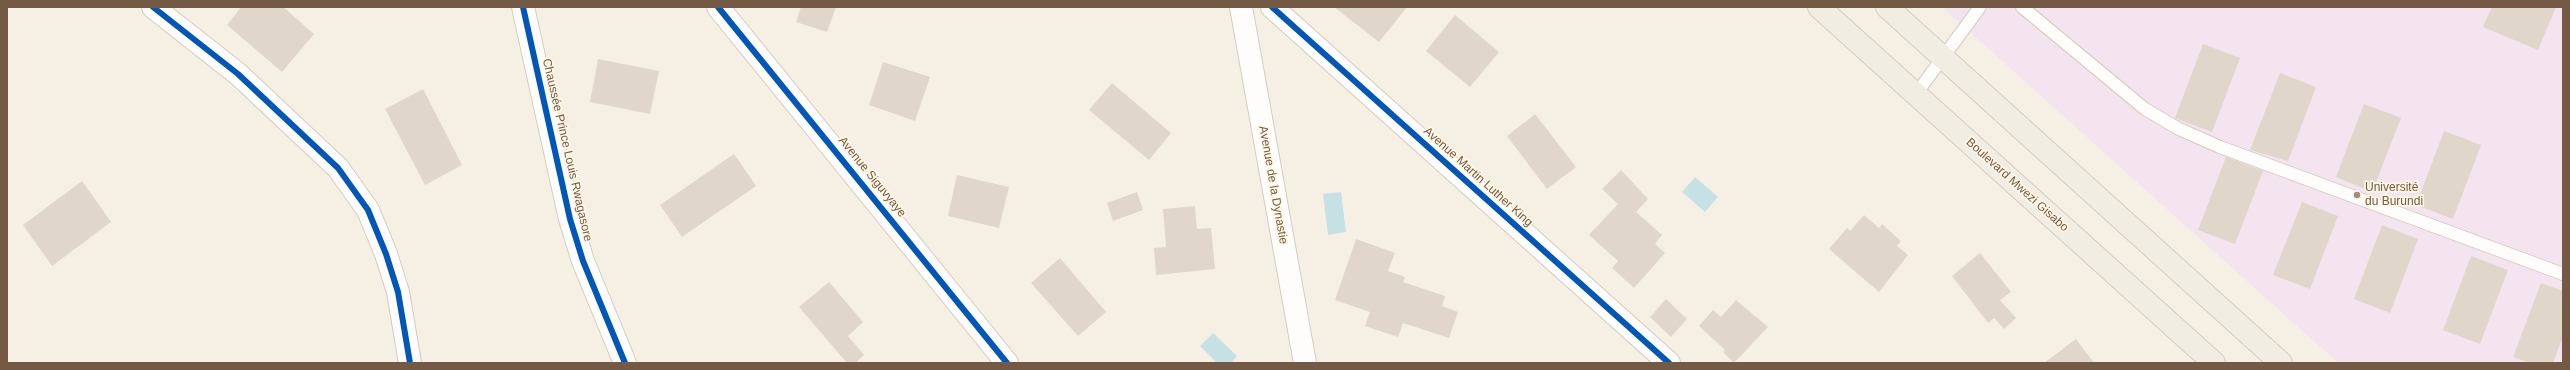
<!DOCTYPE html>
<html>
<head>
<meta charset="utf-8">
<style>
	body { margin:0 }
	#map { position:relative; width:2570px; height:370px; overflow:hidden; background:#f6f0e4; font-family:Arial,sans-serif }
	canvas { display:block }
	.frame { position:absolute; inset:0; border:8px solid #745a45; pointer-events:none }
</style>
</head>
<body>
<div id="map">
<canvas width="2570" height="370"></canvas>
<div class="frame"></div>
</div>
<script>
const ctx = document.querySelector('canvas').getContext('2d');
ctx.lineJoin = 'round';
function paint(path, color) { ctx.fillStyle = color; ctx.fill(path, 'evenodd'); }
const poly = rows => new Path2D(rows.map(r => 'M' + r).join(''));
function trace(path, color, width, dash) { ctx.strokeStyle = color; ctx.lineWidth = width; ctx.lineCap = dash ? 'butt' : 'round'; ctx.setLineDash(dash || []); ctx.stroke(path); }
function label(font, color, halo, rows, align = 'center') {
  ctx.font = font + ' Arial,sans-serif'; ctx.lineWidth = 3.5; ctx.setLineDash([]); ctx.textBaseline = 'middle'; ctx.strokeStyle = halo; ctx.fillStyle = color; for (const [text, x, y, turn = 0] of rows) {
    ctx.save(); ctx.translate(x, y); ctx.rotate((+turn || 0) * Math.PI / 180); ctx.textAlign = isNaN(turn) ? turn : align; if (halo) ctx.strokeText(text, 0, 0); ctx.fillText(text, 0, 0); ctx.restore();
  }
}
paint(poly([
	[1942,7,2563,7,2563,363,2338,363]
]), '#f3e4f0');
paint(poly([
	[1695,177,1718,197,1705,212,1682,192],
	[1341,192,1346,232,1328,235,1323,194],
	[1213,333,1237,356,1231,363,1217,363,1200,346]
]), '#c6e1e6');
paint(poly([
	[241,7,283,7,314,34,282,72,227,25],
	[801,7,836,7,827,32,796,22],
	[1334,7,1407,7,1379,42],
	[2492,7,2556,7,2538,50,2483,27],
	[1455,15,1499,52,1470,87,1426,51],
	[2203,44,2240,58,2212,132,2175,118],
	[598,59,659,71,650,114,590,102],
	[883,62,930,77,915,121,869,105],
	[2280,73,2316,87,2288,161,2250,150],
	[1112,83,1171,133,1149,160,1089,110],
	[423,89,462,165,425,185,385,109],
	[2364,104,2401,118,2372,192,2336,177],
	[1535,114,1576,167,1547,189,1507,136],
	[2444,131,2481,145,2453,219,2416,205],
	[734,154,756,186,682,237,660,205],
	[2226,157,2263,171,2235,244,2198,230],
	[1621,170,1648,199,1636,212,1662,235,1655,244,1665,253,1634,288,1612,268,1618,261,1589,235,1618,204,1602,189],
	[957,175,1009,187,999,228,948,216],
	[82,181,111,222,52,266,23,225],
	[1137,192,1143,210,1113,221,1107,203],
	[2302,202,2338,216,2310,289,2273,275],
	[1195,206,1197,229,1211,228,1215,269,1156,275,1154,248,1166,247,1163,209],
	[1864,215,1879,228,1882,224,1901,241,1897,246,1908,255,1879,292,1829,249,1847,228,1850,231],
	[2382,225,2418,239,2390,313,2354,299],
	[1356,239,1395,253,1388,271,1405,277,1403,282,1445,296,1442,306,1458,312,1449,338,1403,323,1398,337,1365,326,1370,312,1335,300],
	[1980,253,2011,292,2000,300,2016,318,2004,329,1994,318,1988,323,1952,276],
	[2471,256,2508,270,2480,344,2443,330],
	[1060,258,1106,312,1078,336,1031,283],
	[829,282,863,322,848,336,864,355,855,363,847,363,799,307],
	[2541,283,2563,291,2563,336,2553,363,2530,363,2513,357],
	[1666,299,1687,319,1671,337,1650,317],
	[1736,300,1768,327,1734,363,1723,352,1725,350,1699,326,1713,310,1721,317],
	[2076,339,2094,363,2044,363]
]), '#e0d6c9');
const service = poly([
	[2022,7,2145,109,2179,129,2220,147,2563,274],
	[1916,94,1980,7]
]);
const minor = poly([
	[718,7,1007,363],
	[1241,7,1305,363],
	[1272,7,1669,363]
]);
const tertiary = poly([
	[153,7,238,74,338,168,368,210,386,254,398,292,410,363],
	[523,7,570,219,583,261,625,363]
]);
const primary = poly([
	[1819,7,2214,363],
	[1887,7,2281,363]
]);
trace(service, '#d5cbc0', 14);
trace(minor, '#d5cbc0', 24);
trace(tertiary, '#d5cbc0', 24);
trace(primary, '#d5ccc2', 24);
trace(service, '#fefdfb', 12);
trace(minor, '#fefdfb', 22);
trace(tertiary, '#fefdfb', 22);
trace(primary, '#f2ede2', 22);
trace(poly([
	[153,7,238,74,338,168,368,210,386,254,398,292,410,363],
	[523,7,570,219,583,261,625,363],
	[718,7,1007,363],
	[1272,7,1669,363]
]), '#0057b8', 6);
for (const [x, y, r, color] of [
	[2357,195,4,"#a28e7d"]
]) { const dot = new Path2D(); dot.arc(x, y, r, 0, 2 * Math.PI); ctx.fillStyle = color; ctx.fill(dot); trace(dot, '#fff7e5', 1.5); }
label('12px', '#745a45', '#fff7e5', [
	["Chaussée Prince Louis Rwagasore",567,150,77],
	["Avenue Siguvyaye",872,177,51],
	["Avenue Martin Luther King",1478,177,42],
	["Avenue de la Dynastie",1273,185,80],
	["Boulevard Mwezi Gisabo",2017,185,42]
]);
label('12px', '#745a45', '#fff7e5', [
	["Université",2365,188],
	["du Burundi",2365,202]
], 'left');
</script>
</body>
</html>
